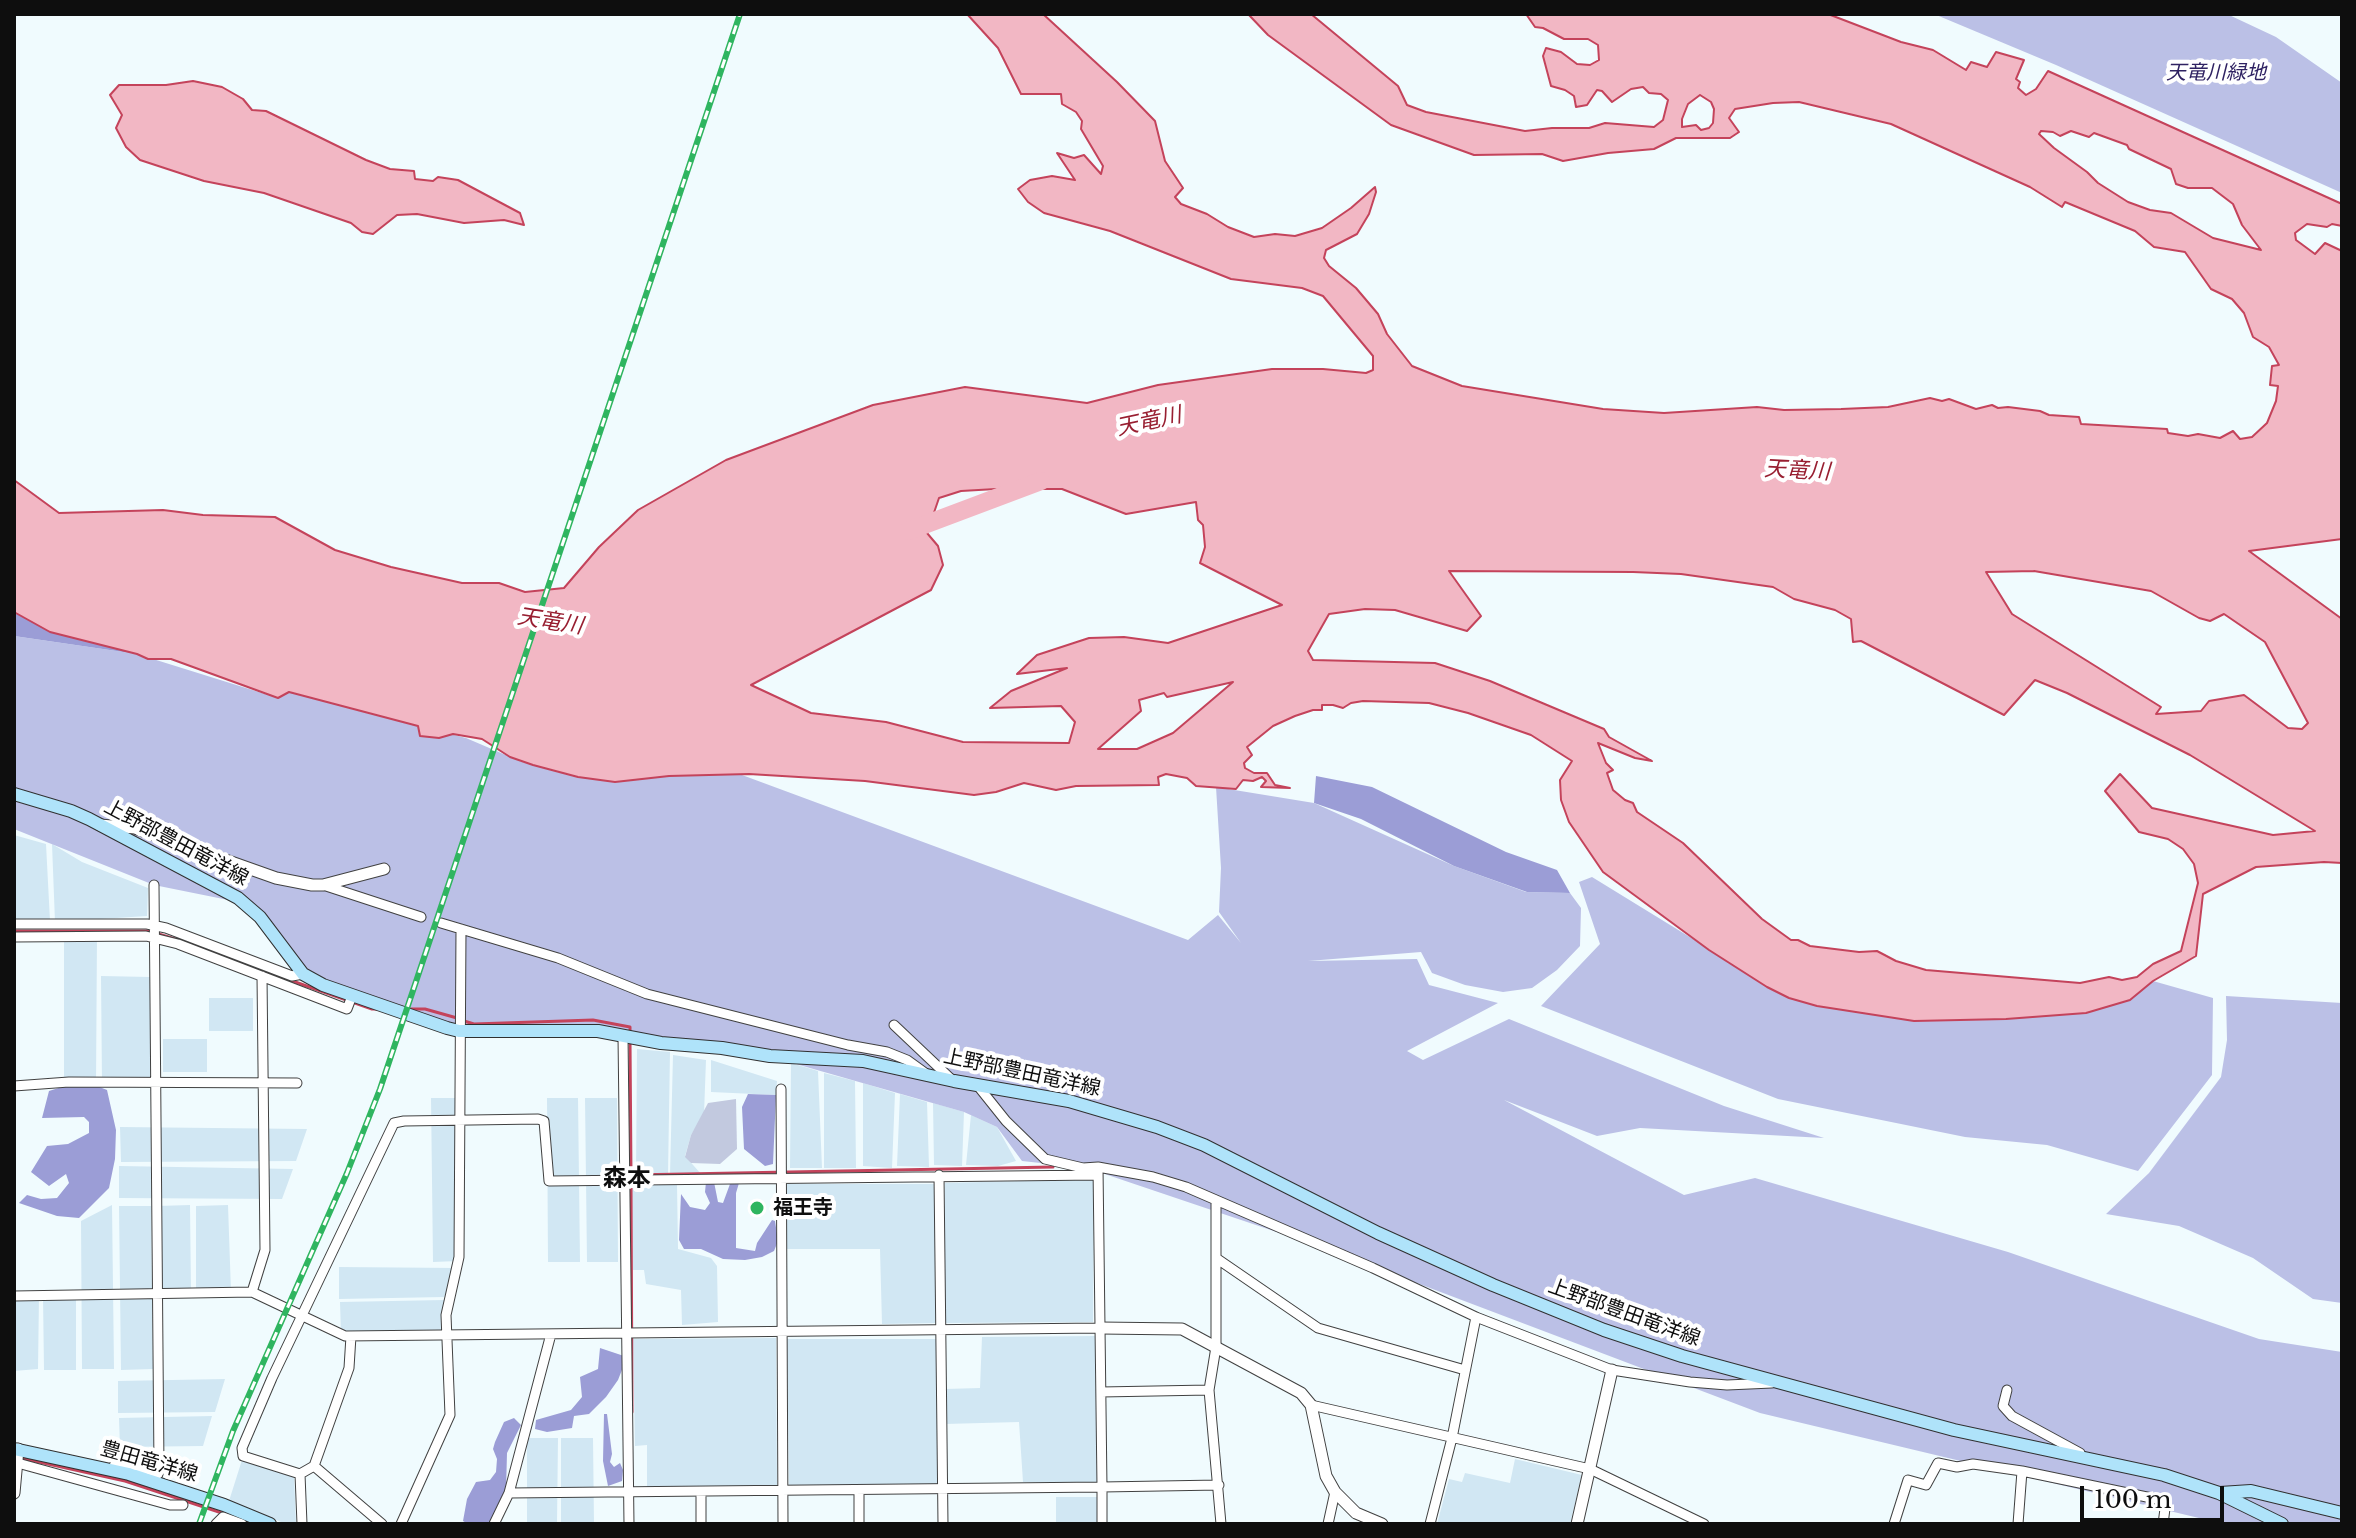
<!DOCTYPE html>
<html>
<head>
<meta charset="utf-8">
<style>
	body { margin:0 }
	#map { position:relative; width:2356px; height:1538px; overflow:hidden; background:#f0fbfe; font-family:"Libre Baskerville",serif }
	canvas { display:block }
	.frame { position:absolute; inset:0; border:16px solid #0e0e0e; pointer-events:none }
	.scale { position:absolute; left:2080px; top:1486px; width:144px; height:36px; box-sizing:border-box; border:4px solid #0e0e0e; border-top:0; padding-left:10px; font-size:24px; line-height:28px; white-space:nowrap; color:#0e0e0e; -webkit-text-stroke:6px #fff; paint-order:stroke }
</style>
</head>
<body>
<div id="map">
<canvas width="2356" height="1538"></canvas>
<div class="frame"></div>
<div class="scale">100 m</div>
</div>
<script>
const ctx = document.querySelector('canvas').getContext('2d');
ctx.lineJoin = 'round';
function paint(path, color) { ctx.fillStyle = color; ctx.fill(path, 'evenodd'); }
const poly = rows => new Path2D(rows.map(r => 'M' + r).join(''));
function trace(path, color, width, dash) { ctx.strokeStyle = color; ctx.lineWidth = width; ctx.lineCap = dash ? 'butt' : 'round'; ctx.setLineDash(dash || []); ctx.stroke(path); }
function label(font, color, halo, rows, align = 'center') {
  ctx.font = font + ' "Libre Baskerville","Noto Sans JP",serif'; ctx.lineWidth = 8; ctx.setLineDash([]); ctx.textBaseline = 'middle'; ctx.strokeStyle = halo; ctx.fillStyle = color; for (const [text, x, y, turn = 0] of rows) {
    ctx.save(); ctx.translate(x, y); ctx.rotate((+turn || 0) * Math.PI / 180); ctx.textAlign = isNaN(turn) ? turn : align; if (halo) ctx.strokeText(text, 0, 0); ctx.fillText(text, 0, 0); ctx.restore();
  }
}
paint(poly([
	[14,835,46,844,50,921,14,920],
	[52,844,82,862,148,888,147,916,55,922],
	[97,935,96,1084,64,1084,64,936],
	[101,976,150,977,154,1083,102,1084],
	[209,998,253,998,253,1031,209,1031],
	[163,1039,207,1039,207,1072,163,1072],
	[637,1049,670,1052,668,1175,636,1175],
	[673,1055,706,1060,704,1114,691,1135,685,1156,702,1175,670,1175],
	[711,1060,777,1081,776,1095,711,1092],
	[791,1063,818,1071,822,1168,790,1168],
	[824,1073,855,1081,856,1168,824,1168],
	[863,1083,895,1093,892,1168,863,1166],
	[900,1094,927,1102,929,1167,897,1166],
	[431,1098,461,1098,458,1261,433,1262],
	[547,1098,578,1098,580,1262,548,1262],
	[585,1098,617,1098,618,1262,587,1262],
	[933,1103,964,1112,962,1166,934,1165],
	[971,1115,997,1127,1016,1161,998,1166,966,1165],
	[120,1127,307,1129,296,1161,121,1162],
	[119,1166,293,1169,282,1199,119,1198],
	[1094,1179,1093,1322,945,1323,945,1183],
	[632,1184,677,1184,678,1249,711,1258,717,1266,718,1322,682,1325,681,1290,646,1284,644,1270,633,1270],
	[784,1184,935,1184,936,1323,882,1324,880,1249,785,1249],
	[112,1205,114,1369,82,1369,81,1221],
	[190,1205,191,1293,157,1293,158,1206],
	[228,1205,231,1292,196,1293,196,1206],
	[119,1206,151,1206,153,1369,121,1370],
	[339,1267,457,1268,444,1297,339,1299],
	[76,1295,76,1370,44,1370,43,1296],
	[14,1296,39,1296,38,1369,14,1371],
	[444,1300,445,1332,341,1334,340,1302],
	[1095,1336,1097,1483,1023,1482,1019,1422,945,1424,945,1389,980,1388,982,1337],
	[776,1338,777,1487,647,1487,647,1445,635,1446,633,1339],
	[787,1339,936,1339,939,1486,789,1487],
	[225,1379,215,1412,118,1413,118,1381],
	[212,1416,203,1446,120,1447,119,1418],
	[527,1438,558,1438,557,1524,527,1524],
	[561,1438,593,1438,594,1524,561,1524],
	[1515,1459,1582,1475,1570,1524,1437,1524,1449,1479,1462,1482,1465,1473,1510,1483],
	[242,1460,294,1476,296,1524,286,1524,229,1501],
	[1056,1497,1097,1497,1098,1524,1056,1524]
]), '#d1e7f3');
paint(poly([
	[1934,14,2227,14,2276,37,2342,83,2342,193,2056,65],
	[14,636,137,654,278,698,289,692,466,738,522,762,742,775,1188,940,1218,915,1241,943,1219,912,1221,868,1216,787,1314,803,1454,866,1526,892,1570,893,1581,908,1580,946,1557,970,1532,988,1503,992,1465,985,1432,973,1421,952,1308,961,1417,959,1429,985,1498,1003,1407,1051,1423,1060,1509,1019,1724,1106,1824,1138,1640,1128,1597,1136,1504,1100,1684,1195,1755,1178,2008,1252,2259,1339,2342,1352,2342,1524,2224,1524,1760,1413,1327,1249,1087,1168,1022,1161,997,1127,964,1112,761,1054,588,1030,436,1025,299,970,248,904,154,885,14,829],
	[1592,877,1789,998,2145,986,2153,981,2213,998,2212,1075,2138,1171,2047,1145,1965,1137,1778,1099,1541,1006,1600,944,1579,882],
	[2226,996,2342,1003,2342,1303,2313,1299,2253,1258,2179,1226,2106,1214,2149,1173,2221,1077,2227,1040]
]), '#bbc0e6');
paint(poly([
	[14,612,50,632,137,654,14,636],
	[1316,776,1372,787,1506,852,1557,870,1570,893,1527,892,1454,866,1361,819,1314,803],
	[87,1082,107,1090,116,1130,115,1159,109,1188,79,1218,57,1216,19,1203,27,1195,41,1199,57,1198,69,1183,66,1174,49,1186,31,1172,47,1146,68,1144,89,1133,89,1122,84,1117,42,1118,49,1091,71,1084],
	[748,1094,776,1095,773,1164,765,1166,744,1149,742,1107],
	[706,1182,714,1182,718,1202,723,1203,730,1184,739,1183,736,1193,736,1248,755,1251,757,1243,772,1220,775,1221,778,1241,774,1251,762,1257,745,1260,723,1259,701,1249,684,1249,679,1240,681,1194,690,1207,705,1210,710,1203,705,1192],
	[600,1348,627,1357,618,1380,606,1397,589,1414,574,1416,572,1428,547,1432,535,1429,536,1420,571,1410,582,1397,580,1377,598,1369],
	[604,1414,607,1414,612,1454,610,1462,614,1467,620,1463,623,1470,622,1481,608,1486,603,1461],
	[514,1418,521,1425,507,1453,506,1491,494,1524,468,1524,463,1521,467,1499,476,1482,490,1480,496,1472,497,1459,493,1449,495,1442,504,1422]
]), '#9b9dd6');
paint(poly([
	[736,1099,737,1149,720,1164,691,1163,685,1157,691,1135,708,1103]
]), '#c2c9df');
const water = poly([
	[967,14,1043,14,1117,82,1155,121,1165,161,1183,188,1175,197,1181,204,1207,214,1228,227,1254,237,1275,234,1295,236,1322,228,1351,208,1375,187,1376,192,1369,214,1357,234,1326,250,1324,258,1329,266,1356,288,1378,314,1387,334,1412,366,1462,386,1603,409,1664,413,1757,407,1784,410,1841,409,1888,407,1930,398,1942,401,1949,399,1976,409,1992,405,1998,408,2008,407,2040,411,2049,415,2079,417,2081,424,2167,429,2168,433,2188,436,2198,434,2220,438,2233,431,2240,439,2252,437,2267,423,2276,401,2278,386,2270,385,2272,366,2279,365,2269,347,2253,337,2244,313,2232,299,2211,289,2185,252,2154,247,2135,231,2065,202,2062,207,2030,187,1891,124,1799,102,1773,103,1735,109,1729,118,1739,132,1730,138,1676,138,1654,149,1608,153,1563,161,1542,154,1474,155,1391,125,1268,35,1248,14,1311,14,1398,86,1407,105,1426,112,1525,131,1552,128,1589,128,1605,123,1654,127,1663,120,1668,100,1661,94,1649,93,1643,87,1631,89,1612,102,1602,91,1597,90,1587,105,1576,107,1574,96,1565,90,1551,86,1543,56,1546,48,1561,52,1577,64,1590,65,1599,60,1598,45,1588,39,1564,39,1543,28,1535,27,1526,14,1828,14,1901,42,1933,50,1966,70,1971,62,1987,67,1996,52,2024,60,2016,79,2020,82,2018,88,2026,95,2036,89,2048,71,2342,204,2342,226,2332,224,2327,227,2307,224,2295,233,2296,240,2315,254,2325,243,2342,251,2342,539,2249,551,2342,619,2342,863,2324,862,2256,867,2203,894,2196,956,2153,981,2130,1000,2086,1013,2006,1019,1914,1021,1817,1006,1789,998,1767,987,1709,950,1603,872,1569,822,1561,800,1560,780,1572,761,1531,735,1468,713,1429,703,1363,701,1351,703,1343,708,1333,705,1322,705,1322,710,1313,710,1295,716,1273,726,1247,747,1252,755,1244,763,1245,768,1254,773,1267,773,1275,785,1290,788,1261,787,1266,781,1262,777,1253,781,1243,780,1236,789,1196,786,1187,778,1166,774,1158,777,1159,785,1076,786,1056,790,1024,783,996,792,974,795,865,781,749,774,669,776,615,782,578,777,533,765,510,757,482,739,453,734,439,738,420,736,418,726,289,692,278,698,171,659,148,659,137,654,50,632,14,612,14,480,59,513,163,510,203,515,275,517,335,550,391,567,462,583,499,583,525,592,564,588,599,547,638,510,726,460,873,405,965,387,1087,403,1158,385,1272,369,1323,369,1366,373,1373,370,1373,356,1323,296,1302,288,1231,279,1110,231,1044,213,1028,202,1018,189,1030,180,1052,176,1075,180,1057,153,1074,158,1084,155,1101,174,1103,166,1081,129,1082,121,1076,112,1062,104,1061,94,1021,94,998,48,967,14],
	[1700,95,1711,102,1714,109,1713,123,1709,128,1701,130,1696,125,1682,127,1682,119,1688,104,1700,95],
	[2041,131,2053,132,2060,136,2071,131,2089,137,2094,133,2127,145,2129,149,2171,169,2176,184,2188,188,2212,188,2233,204,2242,225,2261,250,2213,238,2171,213,2150,210,2128,202,2098,183,2087,172,2054,148,2039,134,2041,131],
	[996,489,1062,489,1126,514,1196,502,1198,520,1203,525,1205,547,1200,563,1282,605,1168,643,1124,637,1089,638,1037,655,1017,674,1067,668,1011,691,990,708,1061,706,1075,722,1069,743,963,742,886,722,811,713,751,685,931,590,943,565,938,546,927,533,939,498,961,491,996,489],
	[1449,571,1633,572,1681,574,1773,587,1794,599,1835,610,1851,619,1853,642,1861,641,2004,715,2035,680,2067,693,2190,755,2315,831,2273,835,2152,808,2120,774,2105,791,2139,832,2168,839,2183,849,2194,864,2198,883,2181,951,2153,964,2137,977,2122,980,2109,977,2080,983,1926,970,1896,961,1877,951,1859,952,1810,946,1798,940,1791,940,1762,919,1683,843,1637,812,1633,803,1625,800,1613,790,1607,773,1613,770,1606,763,1598,743,1635,758,1652,761,1609,737,1604,729,1490,681,1435,663,1313,660,1308,651,1329,614,1365,609,1395,610,1467,631,1481,616,1449,571],
	[2034,571,2151,591,2199,618,2210,621,2224,614,2265,642,2308,723,2302,729,2288,728,2244,695,2209,701,2201,711,2156,714,2161,707,2012,614,1986,572,2034,571],
	[1233,682,1173,733,1137,749,1098,749,1141,711,1139,700,1164,693,1167,697,1233,682],
	[193,81,222,87,243,99,252,110,266,111,366,160,390,169,414,171,415,179,433,181,438,177,458,180,520,213,524,225,504,220,464,223,417,214,397,215,373,234,362,232,351,223,264,193,204,181,140,160,126,147,116,128,122,115,110,95,119,85,166,85,193,81]
]);
paint(water, '#f2b7c4');
trace(water, '#c4435b', 2);
trace(poly([
	[14,931,149,931,178,940],
	[227,958,372,1009,378,1009],
	[406,1009,425,1009,457,1018],
	[464,1021,474,1024,593,1020,630,1027,630,1032],
	[630,1040,631,1176],
	[631,1175,1053,1167],
	[631,1184,632,1412],
	[21,1458,125,1481,225,1514]
]), '#c4435b', 3);
trace(poly([
	[908,531,1041,481]
]), '#f2b7c4', 18);
const minor = poly([
	[323,885,421,917],
	[441,923,558,958,647,994,848,1045,887,1052,907,1060,925,1073],
	[14,924,147,924,166,928,292,976,303,974],
	[14,937,146,936,178,944,347,1009,352,996],
	[894,1025,951,1079],
	[623,1036,629,1524],
	[14,1086,69,1082,297,1083],
	[978,1086,1006,1121,1045,1159,1083,1168,1098,1167,1153,1177,1186,1187,1373,1268,1476,1317,1612,1370,1690,1382,1727,1385,1772,1383],
	[781,1089,783,1524],
	[939,1175,943,1524],
	[1216,1200,1216,1347,1209,1390,1221,1524],
	[1216,1258,1318,1328,1465,1370],
	[252,1292,265,1250,262,976],
	[14,1296,252,1292,345,1336,1100,1328],
	[2007,1390,2003,1406,2012,1416,2080,1453],
	[1101,1392,1209,1390],
	[1311,1405,1590,1469,1704,1524],
	[14,1462,170,1505,183,1505],
	[314,1466,382,1524],
	[112,1470,115,1464,152,1474,158,1474,159,1468,154,885],
	[300,1474,314,1466,349,1368,351,1336],
	[859,1491,859,1524],
	[509,1493,1102,1487,1098,1167],
	[216,1524,223,1517,242,1524],
	[302,1524,300,1474,243,1456,242,1448,272,1378,394,1123,404,1121,538,1119,544,1121,549,1181,1098,1175],
	[401,1524,450,1415,446,1315,459,1257,461,929],
	[494,1524,509,1493,551,1334],
	[701,1524,701,1492],
	[1102,1524,1102,1487,1219,1485],
	[1328,1524,1335,1492],
	[1430,1524,1452,1438,1476,1317],
	[1894,1524,1908,1480,1926,1485,1938,1463,1957,1467,1973,1464,2022,1471,2166,1501,2163,1524],
	[2018,1524,2022,1471]
]);
const tertiary = poly([
	[100,825,135,828,276,878,312,885,323,885,384,869],
	[1100,1328,1182,1329,1301,1393,1311,1405,1326,1476,1335,1492,1356,1513,1382,1524],
	[14,1493,18,1449],
	[1577,1524,1612,1370]
]);
const secondary = poly([
	[14,794,71,811,89,819,238,898,260,917,303,974,323,985,447,1028,459,1031,598,1031,661,1043,722,1048,770,1056,863,1061,954,1081,1069,1101,1157,1127,1204,1145,1378,1233,1493,1285,1604,1330,1682,1356,1954,1430,2164,1475,2219,1493,2282,1524],
	[14,1449,129,1474,224,1505,270,1524],
	[2220,1493,2251,1491,2342,1513]
]);
trace(minor, '#414141', 11);
trace(tertiary, '#414141', 13);
trace(secondary, '#303030', 14);
trace(minor, '#fff', 9);
trace(tertiary, '#fff', 11);
trace(secondary, '#afe3fa', 12);
const rail = poly([
	[199,1524,233,1431,347,1173,380,1089,740,14]
]);
trace(rail, '#2fb560', 6);
trace(rail, '#fff', 3, [9]);
for (const [x, y, r, color] of [
	[757,1208,8,"#2fb560"]
]) { const dot = new Path2D(); dot.arc(x, y, r, 0, 2 * Math.PI); ctx.fillStyle = color; ctx.fill(dot); trace(dot, '#fff', 3); }
label('italic 20px', '#2f2262', '#fff', [
	["天竜川緑地",2216,73]
]);
label('20px', '#0e0e0e', '#fff', [
	["上野部豊田竜洋線",176,843,28],
	["上野部豊田竜洋線",1022,1073,12],
	["上野部豊田竜洋線",1624,1313,20],
	["豊田竜洋線",149,1462,16]
]);
label('bold 20px', '#0e0e0e', '#fff', [
	["福王寺",773,1208]
], 'left');
label('italic 22px', '#981f31', '#fff', [
	["天竜川",1149,422,-12],
	["天竜川",1797,471,3],
	["天竜川",550,622,9]
]);
label('bold 24px', '#0e0e0e', '#fff', [
	["森本",627,1179]
]);
</script>
</body>
</html>
